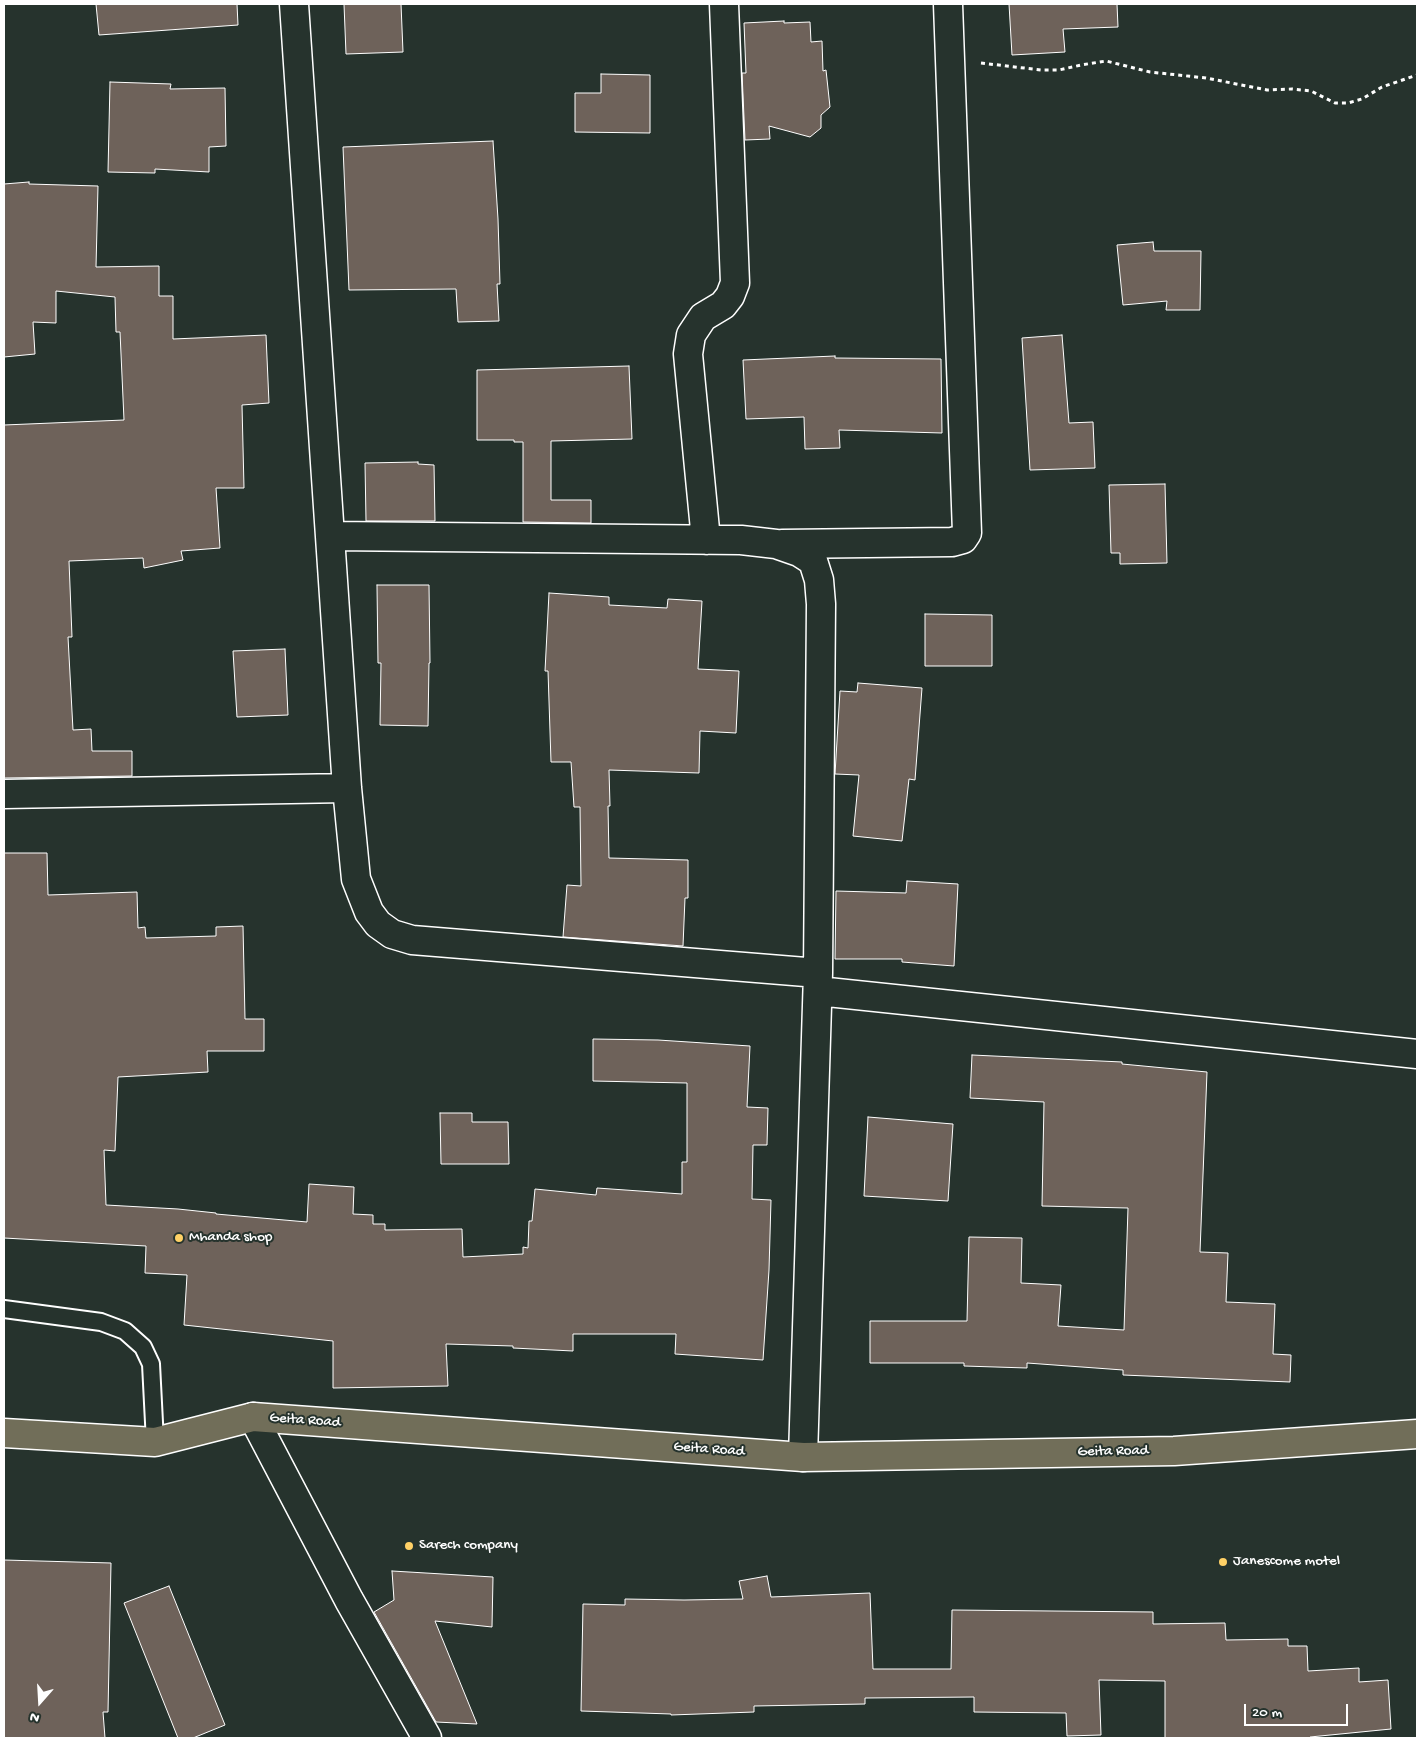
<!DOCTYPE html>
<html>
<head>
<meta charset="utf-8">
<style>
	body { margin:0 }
	#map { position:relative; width:1421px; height:1742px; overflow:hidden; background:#26332d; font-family:"Gochi Hand",sans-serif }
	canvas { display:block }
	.frame { position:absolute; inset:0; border:5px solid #fff; pointer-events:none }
	.north { position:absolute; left:15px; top:1677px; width:50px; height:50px; -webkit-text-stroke:4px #26332d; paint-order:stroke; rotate:199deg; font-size:14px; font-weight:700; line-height:20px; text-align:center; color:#fff }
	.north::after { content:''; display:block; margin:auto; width:18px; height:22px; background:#fff; clip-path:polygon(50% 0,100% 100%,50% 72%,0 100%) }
	.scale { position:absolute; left:1244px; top:1704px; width:104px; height:22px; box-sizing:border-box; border:2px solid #fff; border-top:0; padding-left:6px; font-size:15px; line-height:18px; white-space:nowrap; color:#fff; -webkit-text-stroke:4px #26332d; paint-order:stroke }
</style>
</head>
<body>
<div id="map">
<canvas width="1421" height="1742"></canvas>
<div class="frame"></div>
<div class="north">N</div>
<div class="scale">20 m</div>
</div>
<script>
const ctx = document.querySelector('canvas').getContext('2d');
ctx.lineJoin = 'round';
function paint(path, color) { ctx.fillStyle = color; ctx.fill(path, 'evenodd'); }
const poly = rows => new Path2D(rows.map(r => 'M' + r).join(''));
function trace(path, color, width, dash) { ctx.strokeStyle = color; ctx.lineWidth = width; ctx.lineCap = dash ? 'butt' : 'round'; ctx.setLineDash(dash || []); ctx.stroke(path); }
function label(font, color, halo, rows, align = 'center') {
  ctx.font = font + ' "Gochi Hand",sans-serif'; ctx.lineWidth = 4; ctx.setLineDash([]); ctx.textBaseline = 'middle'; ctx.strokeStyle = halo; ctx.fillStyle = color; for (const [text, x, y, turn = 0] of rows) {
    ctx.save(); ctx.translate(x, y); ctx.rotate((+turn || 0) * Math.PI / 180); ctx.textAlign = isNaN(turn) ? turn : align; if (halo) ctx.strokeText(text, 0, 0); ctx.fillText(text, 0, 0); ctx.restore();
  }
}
const building = poly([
	[96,4,237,4,238,25,99,35,96,4],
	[344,4,401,4,403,52,346,54,344,4],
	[1009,4,1117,4,1118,27,1063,29,1065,52,1012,55,1009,4],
	[784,21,784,23,810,22,811,42,822,41,823,71,826,70,830,107,821,115,821,128,810,137,769,126,770,139,745,140,742,73,746,73,744,23,784,21],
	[601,74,650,75,650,133,575,132,575,93,601,93,601,74],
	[110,82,171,84,170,89,225,88,226,146,209,147,209,172,155,169,155,173,108,172,110,82],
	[493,141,498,219,500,284,497,284,499,321,458,322,456,289,349,290,343,147,493,141],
	[29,182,29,184,98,186,96,267,159,266,159,296,173,296,173,339,266,335,269,403,242,405,244,488,216,488,220,548,181,551,183,560,144,568,143,558,69,561,72,637,68,637,73,730,91,729,92,751,132,751,132,776,4,778,4,425,124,420,120,332,116,332,115,297,56,291,56,323,33,322,35,354,4,357,4,184,29,182],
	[1153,242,1154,251,1201,251,1200,310,1166,310,1167,301,1123,305,1117,245,1153,242],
	[1062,335,1069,423,1093,422,1095,468,1030,470,1022,338,1062,335],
	[835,356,835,358,941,359,942,433,839,430,840,448,805,449,804,417,746,419,743,360,835,356],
	[629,366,632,439,551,441,551,500,591,500,591,523,523,522,523,442,514,442,514,440,477,440,477,370,629,366],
	[418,462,418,464,434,465,435,521,366,521,365,463,418,462],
	[1165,484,1167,563,1120,564,1120,553,1111,553,1109,485,1165,484],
	[377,585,429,585,430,663,429,663,428,726,380,725,381,663,378,663,377,585],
	[549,593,609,597,609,605,667,608,668,599,702,601,698,669,739,671,736,733,700,731,699,773,609,770,610,806,608,806,609,858,688,860,688,898,685,898,683,946,563,937,567,885,581,886,580,807,574,807,571,762,551,762,548,671,545,671,549,593],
	[925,614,992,615,992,666,925,666,925,614],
	[285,649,288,715,237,717,233,651,285,649],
	[858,683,922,688,915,780,909,779,902,841,853,836,859,775,835,774,840,691,857,692,858,683],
	[4,853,47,853,48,895,137,892,138,928,145,927,146,938,216,936,216,927,243,926,245,1019,264,1019,264,1051,207,1051,208,1072,118,1077,115,1151,104,1150,106,1205,178,1209,216,1213,216,1214,307,1222,309,1184,354,1187,353,1214,373,1215,373,1224,385,1224,385,1230,462,1229,463,1257,523,1254,523,1247,528,1248,529,1221,532,1221,535,1189,596,1195,597,1188,682,1194,682,1162,687,1162,687,1083,593,1081,593,1039,658,1040,750,1046,747,1107,768,1108,767,1145,753,1145,752,1199,771,1200,769,1270,763,1360,675,1354,676,1334,573,1334,573,1351,513,1348,513,1346,446,1344,448,1386,333,1388,333,1341,184,1325,187,1275,145,1273,146,1246,4,1238,4,853],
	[907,881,958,884,954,966,902,962,902,959,835,959,836,891,906,893,907,881],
	[972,1055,1122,1062,1122,1064,1207,1072,1200,1252,1228,1253,1226,1302,1275,1304,1273,1354,1291,1355,1290,1382,1123,1375,1123,1370,1027,1363,1027,1368,964,1366,964,1363,870,1363,870,1321,967,1321,969,1237,1022,1238,1021,1283,1061,1285,1058,1326,1124,1330,1128,1208,1042,1206,1044,1102,970,1098,972,1055],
	[440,1113,472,1113,472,1122,508,1122,509,1164,441,1164,440,1113],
	[868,1117,953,1124,948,1201,864,1196,868,1117],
	[4,1560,111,1563,108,1712,103,1712,105,1738,4,1738,4,1560],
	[392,1571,493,1577,492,1627,435,1621,477,1724,436,1722,374,1612,394,1600,392,1571],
	[767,1576,771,1597,870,1593,873,1669,951,1669,952,1610,1153,1612,1153,1624,1225,1623,1226,1640,1288,1639,1288,1646,1307,1646,1308,1671,1359,1668,1359,1682,1388,1680,1391,1729,1310,1737,1310,1738,1165,1738,1165,1681,1099,1680,1101,1735,1067,1736,1066,1713,974,1712,974,1697,865,1698,865,1704,754,1706,754,1712,671,1715,671,1714,581,1711,583,1604,625,1605,625,1599,684,1600,743,1599,739,1581,767,1576],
	[169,1586,225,1725,193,1738,178,1738,124,1603,169,1586]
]);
paint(building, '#6e625a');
trace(building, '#fff', 1);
const service = poly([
	[4,1309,101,1322,125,1331,143,1347,151,1364,155,1442]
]);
const minor = poly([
	[294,4,347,788,356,879,369,912,378,924,392,934,412,940,818,973],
	[331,536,741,540,776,544,799,552,813,561,819,580,821,604,818,973,803,1457],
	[706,540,688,354,691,335,703,317,723,305,730,296,735,283,724,4],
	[782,544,952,542,963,539,967,533,948,4],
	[4,794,347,788],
	[818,991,1417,1054]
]);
const secondary = poly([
	[253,1417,349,1600,427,1738]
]);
const trunk = poly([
	[4,1433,155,1442,253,1417,803,1457,1174,1451,1417,1434]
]);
trace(service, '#fff', 20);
trace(minor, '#fff', 31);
trace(secondary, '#fff', 31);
trace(trunk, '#fff', 31);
trace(poly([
	[981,63,1041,70,1059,70,1081,65,1106,61,1150,72,1206,78,1267,90,1292,89,1311,91,1335,103,1348,103,1362,99,1382,87,1417,75]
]), '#fff', 3, [4, 4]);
trace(service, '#26332d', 16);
trace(minor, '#26332d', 28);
trace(secondary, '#26332d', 28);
trace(trunk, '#716e59', 28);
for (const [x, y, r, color] of [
	[179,1238,5,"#ffd166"],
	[409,1546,5,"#ffd166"],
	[1223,1562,5,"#ffd166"]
]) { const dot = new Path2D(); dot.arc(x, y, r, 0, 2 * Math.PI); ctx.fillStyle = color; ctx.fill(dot); trace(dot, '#26332d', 2); }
label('15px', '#fff', '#26332d', [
	["Mhanda shop",189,1238],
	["Sarech company",419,1546],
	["Janescome motel",1233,1562]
], 'left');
label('15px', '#fff', '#26332d', [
	["Geita Road",305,1421,4],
	["Geita Road",709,1450,4],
	["Geita Road",1113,1452,-1]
]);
</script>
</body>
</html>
